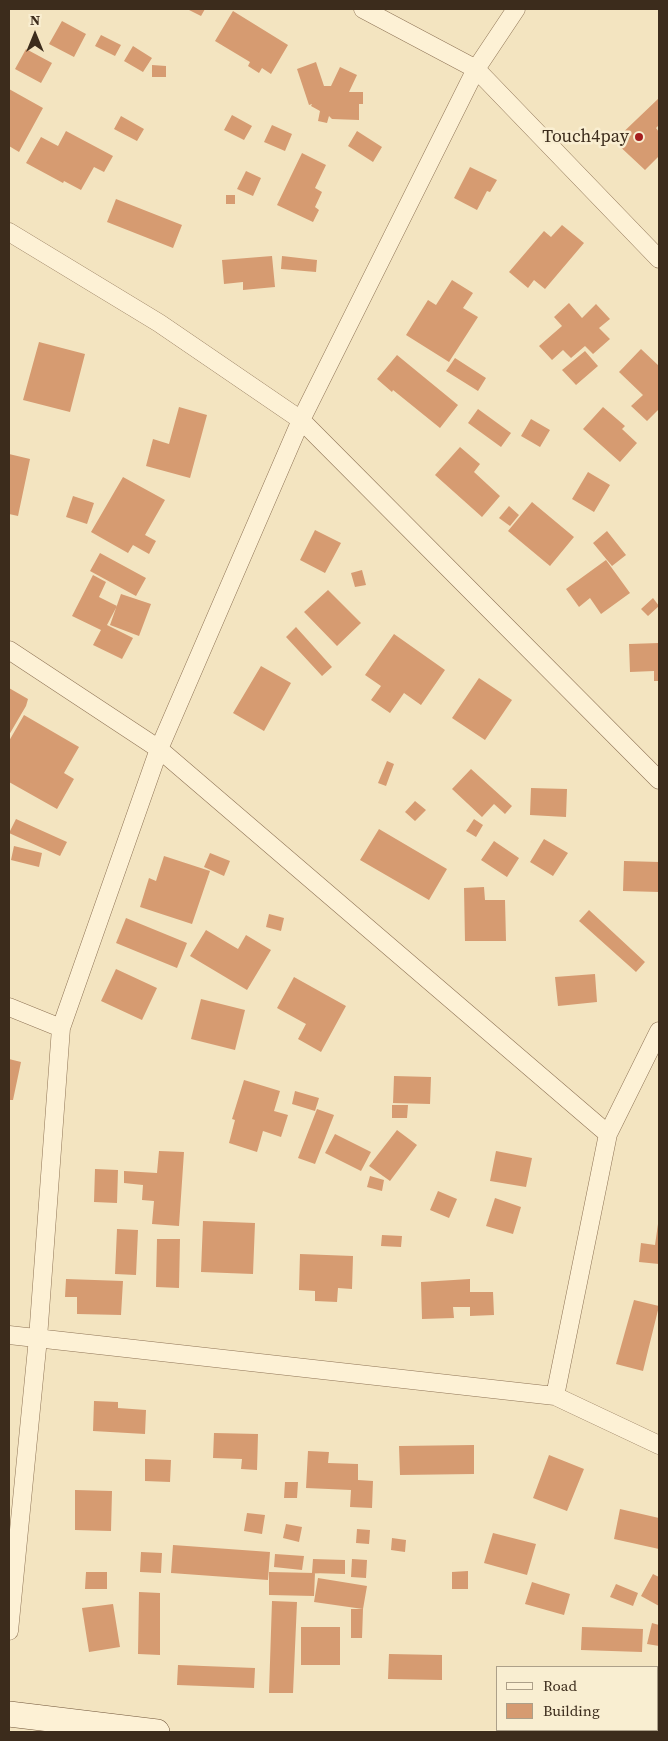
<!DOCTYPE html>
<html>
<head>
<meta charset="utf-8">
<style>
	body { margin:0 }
	#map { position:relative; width:668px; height:1741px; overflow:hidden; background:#f3e4c0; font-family:"Source Serif 4",serif }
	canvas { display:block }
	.frame { position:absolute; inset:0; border:10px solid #3c2c1c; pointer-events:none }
	.legend { position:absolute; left:496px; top:1666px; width:162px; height:65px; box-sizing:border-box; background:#f9eed1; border:1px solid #ada089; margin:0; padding:6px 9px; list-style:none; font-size:15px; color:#3c2c1c }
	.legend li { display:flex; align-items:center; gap:10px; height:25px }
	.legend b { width:25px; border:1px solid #ada089 }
	.north { position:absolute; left:10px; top:10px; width:50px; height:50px; -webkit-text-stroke:4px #f9eed1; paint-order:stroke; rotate:0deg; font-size:14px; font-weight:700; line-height:20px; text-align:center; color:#3c2c1c }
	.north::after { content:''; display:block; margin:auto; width:18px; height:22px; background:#3c2c1c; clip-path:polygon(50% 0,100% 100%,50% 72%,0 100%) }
</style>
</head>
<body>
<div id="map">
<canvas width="668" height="1741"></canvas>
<div class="frame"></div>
<ul class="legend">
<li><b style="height:6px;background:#fdf1d5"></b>Road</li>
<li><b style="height:14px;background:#d69b71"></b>Building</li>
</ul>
<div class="north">N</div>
</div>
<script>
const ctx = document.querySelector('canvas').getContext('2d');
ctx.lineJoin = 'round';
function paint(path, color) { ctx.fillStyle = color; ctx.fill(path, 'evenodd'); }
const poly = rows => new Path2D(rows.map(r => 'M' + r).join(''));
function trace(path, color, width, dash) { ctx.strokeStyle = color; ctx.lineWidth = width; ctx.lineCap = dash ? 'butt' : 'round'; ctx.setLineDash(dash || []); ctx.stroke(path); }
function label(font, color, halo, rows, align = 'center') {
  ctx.font = font + ' "Source Serif 4",serif'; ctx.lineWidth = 5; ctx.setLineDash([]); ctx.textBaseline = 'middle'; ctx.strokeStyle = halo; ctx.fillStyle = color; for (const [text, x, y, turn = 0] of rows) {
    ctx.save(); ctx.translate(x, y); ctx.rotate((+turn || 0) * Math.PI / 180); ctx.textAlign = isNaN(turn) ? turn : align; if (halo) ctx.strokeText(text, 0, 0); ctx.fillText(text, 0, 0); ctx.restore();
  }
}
paint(poly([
	[187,9,205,9,201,16],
	[233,11,288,45,271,74,262,68,259,73,248,66,250,62,215,41],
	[62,21,86,34,74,57,49,44],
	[101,35,121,45,115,56,95,46],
	[133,46,152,58,143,72,124,61],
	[26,49,52,63,41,83,15,69],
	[316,62,324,86,331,86,340,67,357,75,349,92,363,92,363,104,359,104,359,120,332,119,329,116,327,123,318,121,320,111,311,106,312,104,309,105,297,69],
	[152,65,166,66,166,77,152,77],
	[9,89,43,108,19,152,9,146],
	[659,98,659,125,656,128,659,132,659,156,645,170,614,141],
	[232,115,252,126,244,140,224,130],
	[121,116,144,129,137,141,114,129],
	[272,125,292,134,285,151,264,142],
	[66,131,113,156,104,172,94,167,81,190,64,181,63,183,26,163,41,137,58,146],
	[357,131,382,147,373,162,348,146],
	[302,153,326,165,315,188,322,192,315,207,319,210,313,222,277,205],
	[470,167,497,180,490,192,487,191,477,210,454,198],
	[246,171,261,178,253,196,237,189],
	[226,195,235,195,235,204,226,204],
	[116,199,182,225,173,248,107,222],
	[562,225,584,243,545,289,534,280,528,288,509,272,544,231,551,237],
	[272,256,275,287,243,290,243,282,224,284,222,260],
	[282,256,317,260,316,272,281,269],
	[452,280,473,293,463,308,478,317,449,362,406,335,428,300,436,305],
	[569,303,582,318,596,304,610,319,599,328,610,339,593,354,585,346,571,358,563,350,552,360,539,346,562,326,554,317],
	[39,342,85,354,70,412,23,400],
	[641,349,659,366,659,409,647,421,631,406,643,395,619,372],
	[585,351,598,366,576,385,562,370],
	[397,355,458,405,440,428,393,390,392,392,377,379],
	[455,358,486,378,478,391,446,371],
	[179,407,207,415,190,478,146,466,153,439,169,444],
	[603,407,625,426,622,429,637,443,620,462,583,429],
	[478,409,511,433,501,447,468,423],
	[531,419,550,430,540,447,521,436],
	[460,447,480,464,474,472,500,496,482,517,435,475],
	[9,454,30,459,18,516,9,514],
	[588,472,610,485,594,512,572,499],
	[123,477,165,500,145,535,156,541,149,554,133,545,128,553,91,532],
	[73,496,94,503,87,524,66,517],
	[532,502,574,537,550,566,508,531],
	[509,506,519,515,510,526,499,518],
	[315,530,341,543,325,573,300,560],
	[607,531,626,555,612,566,593,543],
	[100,553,146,578,136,596,90,571],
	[606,560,630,593,601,614,590,598,579,607,566,589],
	[362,570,366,585,355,587,351,573],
	[93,575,106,582,99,597,117,606,107,625,105,624,133,638,122,659,93,645,101,630,72,616],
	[328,590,361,623,337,646,304,612],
	[121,594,151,604,139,636,110,625],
	[653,598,659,606,648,616,641,609],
	[296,627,332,667,322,676,286,637],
	[394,634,445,670,421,705,404,693,390,713,371,700,381,686,365,675],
	[659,643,659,681,654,681,654,671,630,672,629,644],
	[261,666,291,683,264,731,233,713],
	[479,678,512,700,485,740,452,718],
	[9,688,28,699,26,706,9,735],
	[24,715,79,747,64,773,74,779,57,809,9,782,9,741],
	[387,761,394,764,386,786,378,783],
	[471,769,512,806,505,814,494,804,482,817,452,789],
	[531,788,567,789,566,817,530,815],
	[415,801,426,810,415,821,405,812],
	[16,819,67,842,60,856,9,833],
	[474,819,483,825,476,837,466,831],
	[379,829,447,869,429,900,360,860],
	[544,839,568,853,553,876,530,862],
	[494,841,519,858,507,877,481,860],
	[14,846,42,853,39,867,11,860],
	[210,853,230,861,224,876,204,867],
	[164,856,210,871,192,924,140,907,149,878,156,881],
	[624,861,659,862,659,892,623,891],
	[484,887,485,900,505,900,506,941,465,941,464,888],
	[589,910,645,962,636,972,579,921],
	[269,914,284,918,281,931,266,927],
	[126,918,187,943,177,968,116,943],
	[206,930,238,949,246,935,271,950,247,990,190,956],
	[116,969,157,988,142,1020,101,1001],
	[595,974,597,1002,558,1006,555,977],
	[294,977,346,1006,321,1052,298,1039,306,1024,277,1008],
	[201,999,245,1010,235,1050,191,1039],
	[9,1059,21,1062,13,1100,9,1100],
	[394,1076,431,1077,430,1104,393,1103],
	[244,1080,280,1091,274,1111,288,1115,281,1137,263,1131,257,1152,229,1143,235,1120,232,1119],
	[295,1091,319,1098,315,1111,292,1104],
	[392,1105,408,1105,407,1118,392,1118],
	[317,1109,334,1115,315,1164,298,1158],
	[397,1130,417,1145,390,1181,369,1166],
	[335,1134,371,1152,361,1171,325,1153],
	[159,1151,184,1152,179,1226,152,1224,154,1201,142,1200,143,1185,124,1183,124,1171,157,1173],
	[496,1151,532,1158,526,1187,490,1181],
	[95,1169,118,1170,117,1203,94,1202],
	[370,1176,384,1180,382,1191,367,1187],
	[438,1191,457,1199,449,1218,430,1210],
	[495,1198,521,1207,513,1234,486,1226],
	[203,1221,255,1223,253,1274,201,1272],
	[658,1224,659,1264,639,1262,641,1243,655,1245],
	[117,1229,138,1230,136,1275,115,1274],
	[382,1235,402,1236,401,1247,381,1246],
	[157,1239,180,1239,179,1288,156,1287],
	[300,1254,353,1256,352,1289,338,1288,337,1302,315,1301,315,1291,299,1290],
	[66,1279,123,1281,121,1315,77,1314,77,1297,65,1297],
	[470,1279,470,1292,493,1292,494,1315,470,1316,470,1307,453,1307,454,1318,422,1319,421,1282],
	[634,1300,659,1306,643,1371,616,1364],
	[94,1401,118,1402,118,1408,146,1410,145,1434,93,1431],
	[214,1433,258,1434,257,1470,241,1469,242,1459,213,1458],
	[474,1445,474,1474,400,1475,399,1446],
	[308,1451,329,1452,328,1463,358,1464,358,1480,373,1481,372,1508,350,1507,351,1490,306,1488],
	[549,1455,584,1469,567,1511,533,1498],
	[145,1459,171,1460,170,1482,145,1481],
	[285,1482,298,1482,297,1498,284,1498],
	[75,1490,112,1491,111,1531,75,1530],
	[620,1509,659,1518,659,1549,614,1539],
	[247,1513,265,1515,262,1534,244,1531],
	[286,1524,302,1527,299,1542,283,1538],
	[357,1529,370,1530,369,1544,356,1543],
	[493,1533,536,1544,527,1575,484,1563],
	[392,1538,406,1540,405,1552,391,1550],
	[173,1545,270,1552,268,1580,171,1573],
	[141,1552,162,1553,161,1573,140,1572],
	[275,1554,304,1556,302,1570,274,1567],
	[313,1559,345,1560,345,1574,312,1573],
	[352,1559,367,1560,366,1578,351,1577],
	[468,1571,468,1589,452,1589,452,1572],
	[86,1572,107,1572,107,1589,85,1589],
	[269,1572,315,1573,314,1596,269,1595],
	[653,1574,659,1577,659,1606,641,1596],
	[318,1578,367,1586,363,1609,314,1602],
	[532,1582,570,1594,564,1615,525,1604],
	[616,1584,638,1593,633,1606,610,1597],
	[139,1592,160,1593,160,1655,138,1654],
	[272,1601,297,1602,293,1693,269,1693],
	[113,1604,120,1647,89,1652,82,1608],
	[351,1609,363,1609,362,1638,351,1638],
	[652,1623,659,1625,659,1646,647,1644],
	[301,1627,340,1627,340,1665,301,1665],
	[582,1627,643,1629,642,1652,581,1650],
	[389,1654,442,1655,442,1680,388,1679],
	[178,1665,255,1668,254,1688,177,1685]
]), '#d69b71');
const minor = poly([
	[363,9,476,69,659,259],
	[9,232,159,323,301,420,659,780],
	[9,650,159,749,608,1134],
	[9,1007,61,1028],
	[9,1335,555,1396,659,1445],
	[555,1396,608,1134,659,1031],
	[9,1631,38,1338,61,1028,159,749,301,420,476,69,516,9]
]);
const secondary = poly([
	[9,1714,157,1732]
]);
trace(minor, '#8f7456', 19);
trace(secondary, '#705539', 26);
trace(minor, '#fdf1d5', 18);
trace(secondary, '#fdf1d5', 25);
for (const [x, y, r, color] of [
	[639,137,5,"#a51e1f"]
]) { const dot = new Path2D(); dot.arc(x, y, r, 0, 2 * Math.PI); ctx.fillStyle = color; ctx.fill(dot); trace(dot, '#f9eed1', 2); }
label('18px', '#3c2c1c', '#f9eed1', [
	["Touch4pay",629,137]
], 'right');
</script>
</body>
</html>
